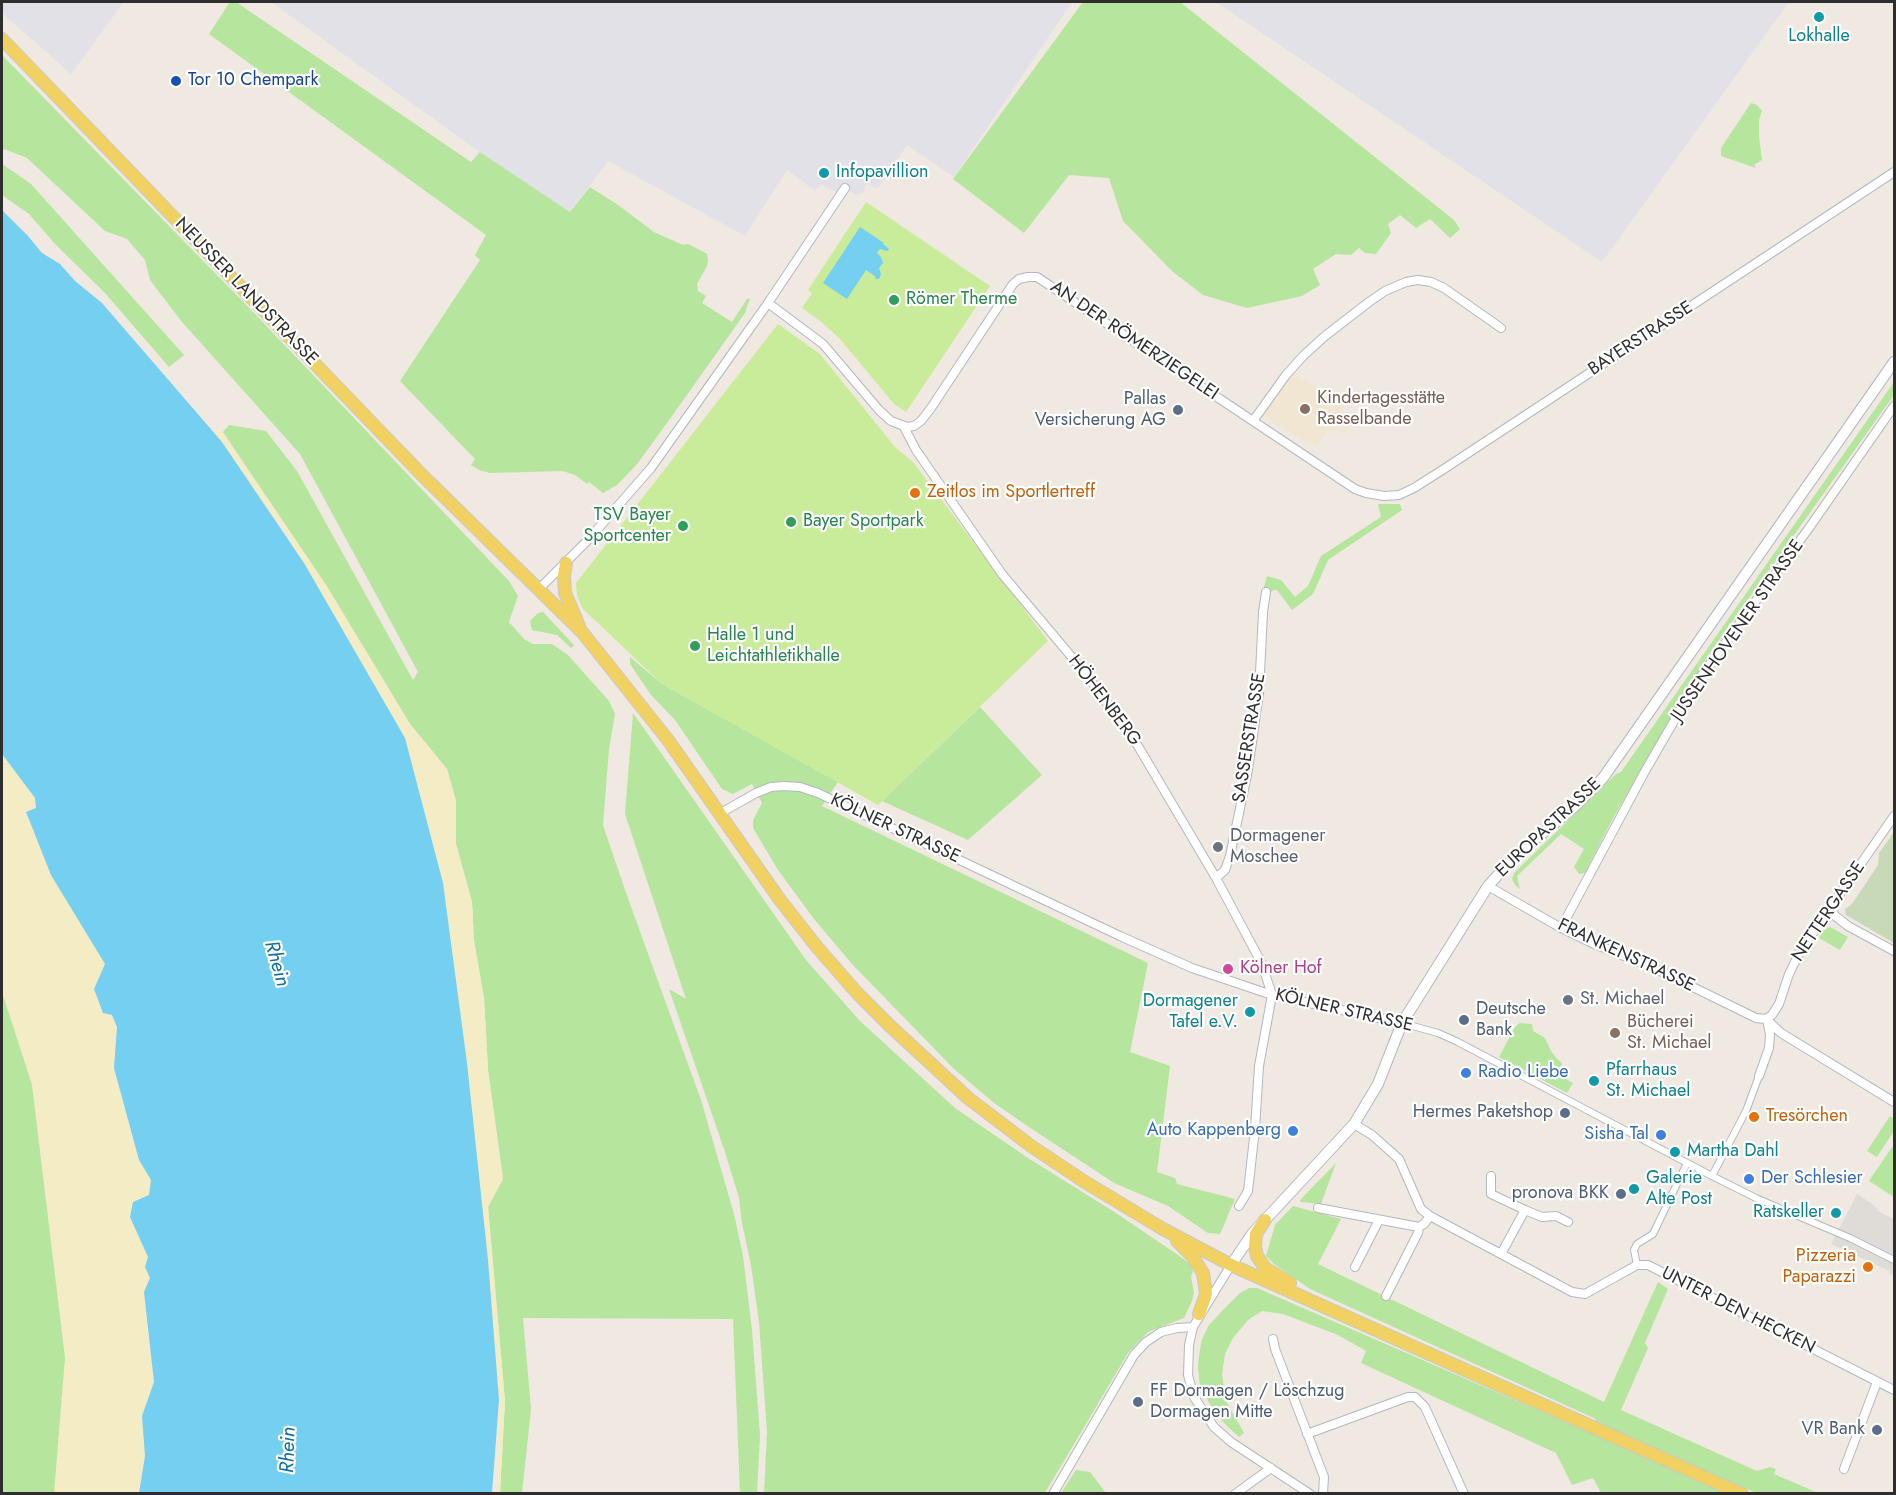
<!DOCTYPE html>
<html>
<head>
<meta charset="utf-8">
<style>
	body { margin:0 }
	#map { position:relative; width:1896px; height:1495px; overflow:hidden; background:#efe9e1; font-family:Jost,sans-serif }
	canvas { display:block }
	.frame { position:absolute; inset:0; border:3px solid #2e2e2e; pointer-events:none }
</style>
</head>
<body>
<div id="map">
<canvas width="1896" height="1495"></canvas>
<div class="frame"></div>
</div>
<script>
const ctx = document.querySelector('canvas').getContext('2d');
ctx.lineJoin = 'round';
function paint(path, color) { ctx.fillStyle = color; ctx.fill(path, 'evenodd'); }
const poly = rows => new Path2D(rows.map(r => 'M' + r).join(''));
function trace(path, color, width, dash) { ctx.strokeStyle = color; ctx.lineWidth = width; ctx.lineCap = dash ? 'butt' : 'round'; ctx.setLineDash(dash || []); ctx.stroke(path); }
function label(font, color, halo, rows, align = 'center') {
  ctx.font = font + ' Jost,sans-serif'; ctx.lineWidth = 4.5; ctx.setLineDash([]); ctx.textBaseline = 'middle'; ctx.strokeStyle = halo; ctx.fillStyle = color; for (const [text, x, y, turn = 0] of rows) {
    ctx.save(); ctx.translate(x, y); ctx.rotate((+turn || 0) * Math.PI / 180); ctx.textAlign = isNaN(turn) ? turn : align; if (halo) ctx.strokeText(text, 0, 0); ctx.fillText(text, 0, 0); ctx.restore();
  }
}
paint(poly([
	[2,2,124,2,71,74,2,13],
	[271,2,1072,2,954,177,907,145,880,186,877,189,869,184,866,185,864,192,856,195,845,188,840,194,821,184,815,191,787,170,745,236,608,161,570,212,480,152],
	[1216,2,1789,2,1602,262]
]), '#e3e1e8');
paint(poly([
	[1292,372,1344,407,1342,410,1355,419,1345,434,1336,429,1333,432,1328,430,1316,447,1306,440,1305,442,1262,415]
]), '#f0e6d1');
paint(poly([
	[230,2,236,2,471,162,480,152,570,212,590,187,618,205,654,232,683,245,688,244,700,250,707,254,708,259,707,266,697,284,698,291,706,296,702,303,732,322,747,299,750,298,745,313,677,409,638,463,617,485,603,493,589,482,587,484,575,475,563,471,490,473,479,470,471,465,475,459,400,381,480,260,475,255,486,235,209,34],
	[1083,2,1180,2,1454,220,1460,229,1450,238,1430,219,1416,228,1400,215,1388,224,1391,233,1376,254,1365,253,1359,248,1351,255,1336,254,1313,269,1320,285,1302,296,1247,308,1203,295,1172,271,1123,221,1109,178,1069,175,1024,233,953,179],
	[2,55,256,315,509,581,518,596,509,622,524,639,533,644,552,644,568,655,609,701,615,714,609,749,603,825,625,890,701,1100,734,1214,743,1256,752,1330,760,1435,757,1493,740,1493,733,1319,523,1318,531,1409,522,1493,500,1493,505,1401,488,1207,503,1179,488,1070,484,998,474,941,472,902,456,844,456,801,447,769,410,724,326,585,223,432,229,425,266,431,297,471,413,680,418,672,300,454,182,322,150,280,145,260,127,239,105,231,27,158,4,149,2,152],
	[1751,103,1757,105,1762,111,1759,120,1759,136,1762,160,1754,165,1756,168,1721,156,1721,148],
	[2,164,31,184,184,355,169,367,105,293,55,244,29,214,2,195],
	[1894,382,1894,395,1709,654,1612,820,1585,873,1579,874,1574,867,1584,849,1561,834,1517,876,1520,889,1515,885,1512,879,1514,873,1616,774,1621,772],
	[1378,504,1400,504,1402,510,1328,560,1313,594,1292,610,1277,590,1274,590,1270,593,1263,590,1267,576,1281,580,1295,597,1308,586,1321,556,1381,517],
	[543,612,574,645,571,648,557,635,532,630,530,621,538,613],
	[630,657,662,684,838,782,822,806,1148,963,1130,1052,1170,1066,1157,1172,1175,1178,1177,1184,1235,1199,1220,1234,1208,1233,1168,1206,1114,1183,1029,1127,994,1103,954,1069,852,964,814,919,778,870,753,828,753,820,762,803,752,784,733,794,722,789,675,720,651,695,630,664],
	[980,707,1042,775,968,840,882,801],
	[633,713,806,960,860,1021,955,1108,1028,1158,1116,1213,1178,1255,1190,1264,1193,1271,1191,1277,1194,1293,1192,1301,1184,1318,1148,1332,1128,1353,1045,1493,764,1493,767,1432,759,1322,751,1265,742,1223,739,1198,725,1152,669,989,686,999,625,814],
	[1830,927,1848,937,1840,950,1819,938,1824,930],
	[2,931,69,1248,64,1493,2,1493],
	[1520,1023,1532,1024,1533,1031,1545,1038,1551,1051,1557,1059,1562,1063,1559,1072,1566,1079,1573,1083,1567,1093,1499,1057,1515,1027],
	[1890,1116,1894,1119,1894,1131,1877,1157,1867,1151],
	[1892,1147,1894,1148,1894,1197,1869,1181],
	[1336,1163,1321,1204,1301,1202,1300,1200],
	[1293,1206,1341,1219,1318,1264,1604,1402,1658,1282,1668,1289,1645,1343,1648,1348,1621,1410,1757,1471,1770,1467,1776,1469,1774,1474,1818,1493,1756,1493,1619,1432,1615,1444,1727,1493,1601,1493,1593,1478,1572,1485,1556,1453,1361,1363,1366,1351,1338,1335,1283,1314,1262,1311,1248,1320,1233,1338,1225,1354,1222,1374,1226,1401,1244,1433,1239,1437,1223,1422,1211,1406,1200,1386,1198,1368,1199,1355,1202,1339,1209,1325,1224,1309,1240,1293,1249,1288,1257,1288,1588,1432,1596,1419,1310,1289,1274,1264,1266,1256,1275,1225],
	[1076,1470,1090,1472,1106,1493,1061,1493]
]), '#b6e59e');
paint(poly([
	[219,428,326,585,410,724,447,769,456,801,456,844,472,902,474,941,484,998,488,1070,503,1179,488,1207,505,1401,500,1493,497,1493,499,1400,443,883,405,738,290,543,292,542,280,521,277,523,213,432],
	[2,754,35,798,36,808,26,811,51,875,105,964,112,1015,117,1027,114,1069,139,1160,151,1180,149,1195,130,1217,148,1257,145,1267,150,1278,144,1293,154,1382,142,1416,145,1456,139,1493,54,1493,65,1358,32,1085,2,992]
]), '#f3ecc5');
paint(poly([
	[1894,832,1894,943,1846,915,1845,909,1852,904,1878,865,1879,853]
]), '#c8d9b8');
paint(poly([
	[866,202,990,286,906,412,894,404,840,339,819,320,802,308,812,293,808,290],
	[778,324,820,354,895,447,913,462,1048,641,878,805,662,684,582,608,577,595,576,583]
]), '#c9ec9a');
paint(poly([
	[1857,1194,1871,1203,1877,1208,1876,1210,1894,1219,1894,1276,1889,1273,1889,1271,1831,1244]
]), '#dfdcd8');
paint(poly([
	[2,210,28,236,42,253,60,264,75,281,102,303,222,442,304,563,405,738,443,883,467,1063,488,1260,499,1400,492,1493,139,1493,145,1456,142,1416,154,1382,144,1292,150,1278,145,1267,148,1257,130,1217,133,1202,149,1195,151,1180,139,1160,114,1068,117,1027,112,1015,103,1013,94,989,105,964,51,875,26,812,36,808,35,798,2,754],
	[860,227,884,243,883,244,889,249,887,251,880,249,877,253,881,257,883,263,879,268,881,274,879,279,876,279,875,276,866,270,847,299,823,283]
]), '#75cff0');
const pedestrian = poly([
	[1402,1023,1438,1033,1456,1041,1712,1176,1758,1199,1850,1238,1894,1260],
	[1712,1176,1746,1111,1759,1076],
	[1637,1265,1634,1250,1637,1244,1653,1234,1687,1163]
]);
const minor = poly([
	[768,303,823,344,879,410,891,421,907,427,914,426,921,421,931,408,1013,284,1019,279,1028,277,1037,277,1355,489,1366,493,1384,496,1399,495,1414,488,1447,467,1894,172],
	[1253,421,1286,375,1303,356,1325,336,1369,302,1385,291,1406,282,1418,280,1431,282,1444,288,1501,328],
	[904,427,916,450,1002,574,1086,674,1138,746,1216,878,1262,964,1272,995,1259,1066,1255,1129,1248,1191,1239,1206],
	[538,590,588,540,651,468,768,303,845,188],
	[719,814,756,793,771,787,784,786,800,787,818,793,1120,936,1192,968,1272,995,1402,1023],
	[1216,878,1225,870,1230,856,1248,770,1259,693,1263,612,1266,592],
	[1488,886,1561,928,1592,943,1654,968,1756,1018,1766,1019],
	[1829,911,1848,926,1894,951],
	[1561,928,1644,773,1696,683,1809,528,1894,406],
	[1766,1019,1772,1015,1779,1004,1789,974,1801,950,1894,816],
	[1766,1019,1781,1033,1894,1102],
	[1759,1076,1769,1048,1770,1034,1767,1020],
	[1354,1124,1372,1135,1399,1159,1421,1209,1430,1216,1572,1292,1585,1294,1637,1265,1648,1265,1894,1390],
	[1491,1176,1491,1194,1525,1210],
	[1318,1208,1419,1227,1424,1224,1430,1216],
	[1501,1254,1525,1210,1542,1217,1556,1216,1568,1222],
	[1231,1265,1193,1327,1189,1345,1188,1375,1194,1397,1214,1427,1231,1442,1310,1494],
	[1355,1267,1379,1220],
	[1386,1296,1418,1233,1419,1227],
	[1273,1339,1275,1349,1324,1477,1323,1494],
	[1307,1434,1408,1397,1415,1397,1425,1407,1464,1494],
	[1844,1469,1877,1382],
	[1053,1494,1134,1355,1146,1342,1161,1332,1177,1328,1193,1327],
	[1235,1494,1271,1468]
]);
const secondary = poly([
	[1231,1265,1252,1234,1354,1124,1378,1084,1402,1023,1488,886,1515,856,1573,808,1603,778,1894,362]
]);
const primary = poly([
	[2,39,422,475,582,632,668,740,780,900,817,947,857,993,889,1025,968,1098,1031,1146,1085,1182,1163,1229,1231,1265,1742,1494],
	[566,563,564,576,565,593,579,626],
	[1265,1220,1256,1234,1255,1247,1257,1256,1265,1268,1290,1283],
	[1177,1241,1192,1256,1203,1273,1206,1294,1199,1314]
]);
trace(pedestrian, '#b4b7c1', 8);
trace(minor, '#b4b7c1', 10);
trace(secondary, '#b4b7c1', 12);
trace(primary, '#c9c9c9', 14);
trace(pedestrian, '#fff', 6);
trace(minor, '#fff', 8);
trace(secondary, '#fff', 10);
trace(primary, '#f2d163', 12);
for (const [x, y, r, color] of [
	[1819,17,6,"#0f9aa8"],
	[176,81,6,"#1a4fb4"],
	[824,173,6,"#0f9aa8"],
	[894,300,6,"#2e9e5b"],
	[1305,409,6,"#8d6e63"],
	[1178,410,6,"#5c6f8a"],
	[915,493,6,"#e8710a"],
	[791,522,6,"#2e9e5b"],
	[683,526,6,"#2e9e5b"],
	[695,646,6,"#2e9e5b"],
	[1218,847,6,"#6b7280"],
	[1228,969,6,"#d1479c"],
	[1568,1000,6,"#6b7280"],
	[1250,1012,6,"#0f9aa8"],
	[1464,1020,6,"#5c6f8a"],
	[1615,1033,6,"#8d6e63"],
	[1466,1073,6,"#3f7fe0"],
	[1594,1081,6,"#0f9aa8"],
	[1565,1113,6,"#5c6f8a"],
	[1754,1117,6,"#e8710a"],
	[1293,1131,6,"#3f7fe0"],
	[1661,1135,6,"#3f7fe0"],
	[1675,1152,6,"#0f9aa8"],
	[1749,1179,6,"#3f7fe0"],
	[1634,1189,6,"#0f9aa8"],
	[1621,1194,6,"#5c6f8a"],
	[1836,1213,6,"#0f9aa8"],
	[1868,1267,6,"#e8710a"],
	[1138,1402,6,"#5c6f8a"],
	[1877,1430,6,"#5c6f8a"]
]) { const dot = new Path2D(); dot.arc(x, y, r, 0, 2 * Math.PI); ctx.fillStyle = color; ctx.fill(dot); trace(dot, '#fff', 2); }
label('18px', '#0d838f', '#fff', [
	["Lokhalle",1819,37,"center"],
	["Infopavillion",836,173],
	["Dormagener",1238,1002,"right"],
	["Tafel e.V.",1238,1023,"right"],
	["Pfarrhaus",1606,1071],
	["St. Michael",1606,1092],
	["Martha Dahl",1687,1152],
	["Galerie",1646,1179],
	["Alte Post",1646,1200],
	["Ratskeller",1824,1213,"right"]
], 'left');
label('18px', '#164399', '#fff', [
	["Tor 10 Chempark",188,81]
], 'left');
label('18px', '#2e2e2e', '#fff', [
	["NEUSSER LANDSTRASSE",246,292,46],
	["BAYERSTRASSE",1641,339,-33],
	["AN DER RÖMERZIEGELEI",1134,341,34],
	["JUSSENHOVENER STRASSE",1738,631,-55],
	["HÖHENBERG",1104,701,53],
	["SASSERSTRASSE",1250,738,-81],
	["EUROPASTRASSE",1549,828,-43],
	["KÖLNER STRASSE",895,829,25],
	["NETTERGASSE",1829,912,-56],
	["FRANKENSTRASSE",1626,956,25],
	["KÖLNER STRASSE",1344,1011,13],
	["UNTER DEN HECKEN",1738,1311,27]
]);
label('18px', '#27864d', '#fff', [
	["Römer Therme",906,300],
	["TSV Bayer",671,516,"right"],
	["Sportcenter",671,537,"right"],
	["Bayer Sportpark",803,522],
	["Halle 1 und",707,636],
	["Leichtathletikhalle",707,657]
], 'left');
label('18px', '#785e54', '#fff', [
	["Kindertagesstätte",1317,399],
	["Rasselbande",1317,420],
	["Bücherei",1627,1023],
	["St. Michael",1627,1044]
], 'left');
label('18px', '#4e5e75', '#fff', [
	["Pallas",1166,400],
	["Versicherung AG",1166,421],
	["Deutsche",1476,1010,"left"],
	["Bank",1476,1031,"left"],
	["Hermes Paketshop",1553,1113],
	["pronova BKK",1609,1194],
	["FF Dormagen / Löschzug",1150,1392,"left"],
	["Dormagen Mitte",1150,1413,"left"],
	["VR Bank",1865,1430]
], 'right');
label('18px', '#c56008', '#fff', [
	["Zeitlos im Sportlertreff",927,493],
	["Tresörchen",1766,1117],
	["Pizzeria",1856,1257,"right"],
	["Paparazzi",1856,1278,"right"]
], 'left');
label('18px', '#5b616d', '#fff', [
	["Dormagener",1230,837],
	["Moschee",1230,858],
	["St. Michael",1580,1000]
], 'left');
label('18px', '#b23c85', '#fff', [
	["Kölner Hof",1240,969]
], 'left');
label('18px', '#366cbe', '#fff', [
	["Radio Liebe",1478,1073],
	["Auto Kappenberg",1281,1131,"right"],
	["Sisha Tal",1649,1135,"right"],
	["Der Schlesier",1761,1179]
], 'left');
label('italic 20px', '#0d6fa3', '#fff', [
	["Rhein",276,964,74],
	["Rhein",289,1450,-88]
]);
</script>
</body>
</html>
